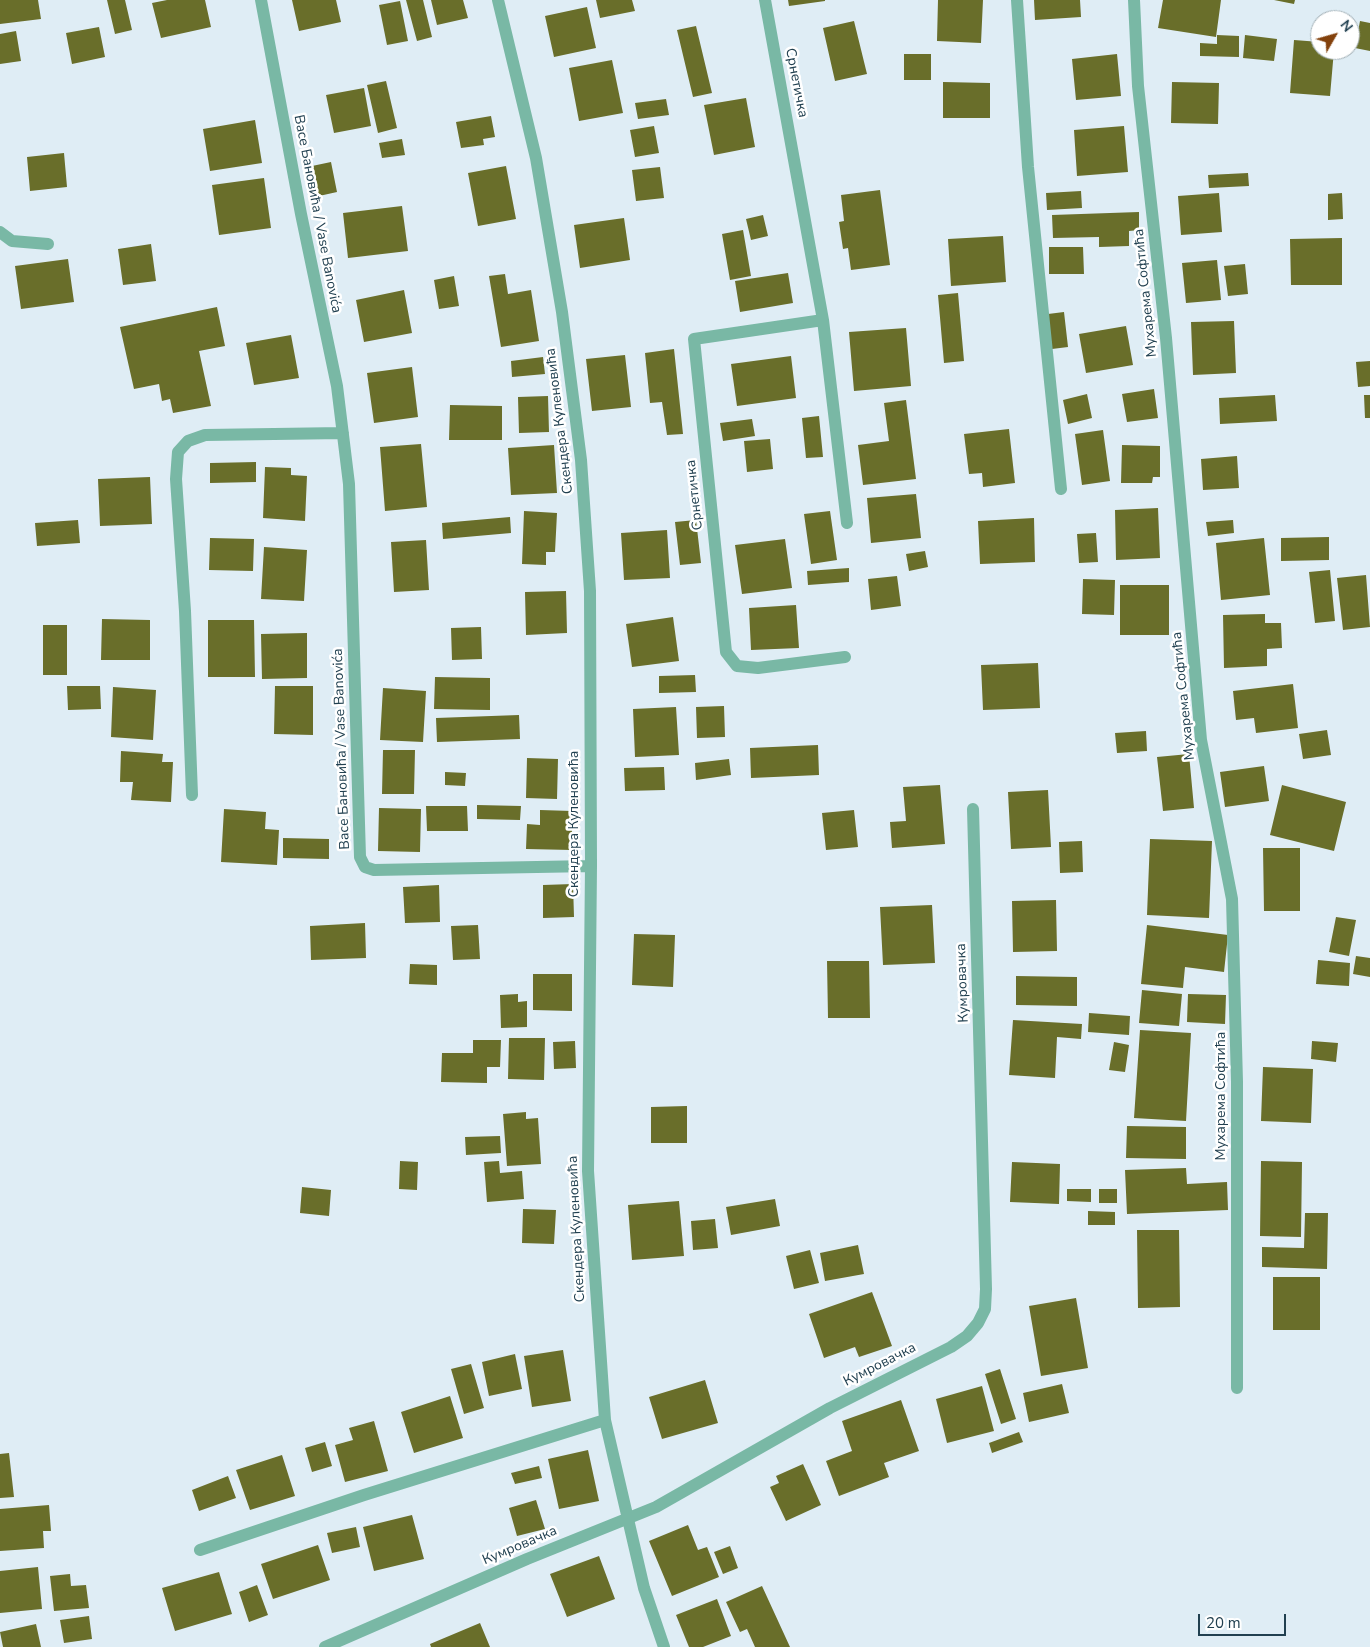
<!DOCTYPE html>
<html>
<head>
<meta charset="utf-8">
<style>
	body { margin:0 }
	#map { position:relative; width:1370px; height:1647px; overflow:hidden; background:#dfedf5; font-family:"Nunito Sans",sans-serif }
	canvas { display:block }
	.north { position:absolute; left:1310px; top:10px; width:50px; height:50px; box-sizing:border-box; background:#fff; border:1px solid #a6b3b9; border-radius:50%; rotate:52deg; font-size:14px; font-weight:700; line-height:20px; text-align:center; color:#214050 }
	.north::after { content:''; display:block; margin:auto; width:18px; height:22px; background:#83410c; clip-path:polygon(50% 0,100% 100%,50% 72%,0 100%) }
	.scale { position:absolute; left:1198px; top:1614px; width:88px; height:22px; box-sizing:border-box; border:2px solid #214050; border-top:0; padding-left:6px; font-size:15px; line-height:18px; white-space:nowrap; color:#214050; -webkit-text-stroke:4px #fff; paint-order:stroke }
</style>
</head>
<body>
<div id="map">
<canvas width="1370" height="1647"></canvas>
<div class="north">N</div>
<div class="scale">20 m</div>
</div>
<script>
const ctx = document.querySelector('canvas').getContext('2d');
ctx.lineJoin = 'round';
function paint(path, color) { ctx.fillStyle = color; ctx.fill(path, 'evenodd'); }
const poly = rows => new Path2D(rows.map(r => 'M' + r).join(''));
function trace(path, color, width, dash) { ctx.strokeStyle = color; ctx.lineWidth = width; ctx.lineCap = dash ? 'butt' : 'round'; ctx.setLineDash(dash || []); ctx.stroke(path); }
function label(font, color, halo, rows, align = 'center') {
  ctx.font = font + ' "Nunito Sans",sans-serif'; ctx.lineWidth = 5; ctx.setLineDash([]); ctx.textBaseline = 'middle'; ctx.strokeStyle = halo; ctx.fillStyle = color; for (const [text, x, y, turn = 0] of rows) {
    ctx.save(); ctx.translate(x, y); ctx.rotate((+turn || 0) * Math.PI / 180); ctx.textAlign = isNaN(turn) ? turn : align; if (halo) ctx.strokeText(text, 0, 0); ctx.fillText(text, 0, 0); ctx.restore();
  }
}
paint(poly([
	[0,0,38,0,41,19,0,24],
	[107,0,125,0,132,30,115,34],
	[167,0,205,0,211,27,161,38,152,3],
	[292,0,336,0,341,22,299,31],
	[406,0,423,0,432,37,417,41],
	[431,0,463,0,468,18,437,25],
	[596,0,632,0,635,11,600,18],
	[788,0,825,0,825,1,789,6],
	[938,0,983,0,981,43,937,41],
	[1034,0,1080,0,1081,17,1035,20],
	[1163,0,1221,0,1216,37,1158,28],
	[1274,0,1295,0,1294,4],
	[400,1,408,41,387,45,379,5],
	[587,7,596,48,554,57,545,16],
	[854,21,867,74,835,81,823,28],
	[1360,21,1370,23,1370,51,1355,48],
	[696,26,712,93,693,97,677,30],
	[99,27,105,57,72,64,66,33],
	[16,31,21,61,0,64,0,34],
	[1217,35,1239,36,1239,57,1200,56,1200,43,1217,44],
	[1245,35,1277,39,1274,61,1243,58],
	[1294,40,1320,42,1320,50,1334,50,1330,96,1290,93],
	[904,54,931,54,931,80,904,80],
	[1117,54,1121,96,1076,100,1072,59],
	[612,60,623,113,579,121,569,68],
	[386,81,397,128,378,133,367,85],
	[943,82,990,83,990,118,943,118],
	[1172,82,1219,83,1218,124,1171,123],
	[364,88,371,126,334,133,326,95],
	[746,98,755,147,714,155,704,105],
	[666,99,669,115,638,119,635,103],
	[491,116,495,137,483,139,484,145,461,148,456,122],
	[255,120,262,163,210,171,203,129],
	[654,126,659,153,635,157,630,130],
	[1124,126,1128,172,1077,176,1074,130],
	[402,139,405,155,382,158,379,143],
	[64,153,67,187,30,191,27,157],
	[331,162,337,192,319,196,312,166],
	[506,166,516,219,478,226,468,173],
	[660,167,664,198,636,201,632,170],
	[1248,173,1249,186,1209,188,1208,175],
	[264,178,271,228,219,235,212,185],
	[880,190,890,265,851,270,848,248,843,249,839,222,844,221,841,195],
	[1081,191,1082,208,1047,210,1046,193],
	[1219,193,1222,232,1181,235,1178,196],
	[1342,193,1343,219,1328,220,1328,194],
	[402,206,408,251,348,258,343,213],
	[1139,212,1139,230,1129,231,1129,246,1099,247,1099,237,1053,238,1052,215],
	[763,215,768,236,751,240,746,219],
	[624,218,630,260,580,268,574,225],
	[743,230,751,276,730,280,722,234],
	[1003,236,1006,282,951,286,948,239],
	[1342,238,1342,285,1291,285,1290,239],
	[151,244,156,281,123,285,118,249],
	[1049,247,1083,247,1084,274,1049,274],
	[68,259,74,302,21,309,15,266],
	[1217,260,1221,300,1186,303,1182,263],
	[1245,264,1248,294,1228,296,1224,266],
	[788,273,793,303,740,312,735,281],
	[505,274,508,294,531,290,539,341,501,347,489,276],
	[454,276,459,306,439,309,434,280],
	[404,290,412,333,364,342,356,300],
	[958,293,964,361,944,363,938,295],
	[217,307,225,346,199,351,211,406,173,413,170,399,162,401,159,384,134,389,120,327],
	[1064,312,1068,347,1052,349,1048,314],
	[1234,321,1236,373,1193,375,1191,322],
	[1126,326,1133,365,1086,373,1079,334],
	[906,328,911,386,854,391,849,332],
	[291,335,299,378,254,385,246,343],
	[674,349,683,434,667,435,662,402,650,403,645,353],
	[625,355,631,407,592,411,586,359],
	[791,356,796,398,737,406,731,364],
	[543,357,545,374,512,377,511,361],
	[1370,361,1370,386,1358,387,1356,362],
	[412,367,418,417,374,423,367,373],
	[1154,389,1158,418,1127,422,1122,394],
	[1087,394,1092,418,1068,424,1063,400],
	[1275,395,1277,421,1220,424,1219,398],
	[1364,395,1370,395,1370,418,1365,418],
	[548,396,549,432,519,433,518,397],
	[906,400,916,479,863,485,858,445,889,441,884,403],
	[450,405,502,406,502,440,449,440],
	[819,416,823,457,806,458,802,418],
	[752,419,755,436,723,441,720,423],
	[1009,429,1015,483,983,487,982,473,969,474,964,434],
	[1103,430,1110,481,1082,485,1075,434],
	[770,439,773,469,747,472,744,441],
	[421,444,427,507,385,511,380,447],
	[554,445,557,493,511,495,508,448],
	[1122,445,1160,446,1160,477,1153,477,1152,483,1121,483],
	[1237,456,1239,488,1203,490,1201,459],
	[256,462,256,482,210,483,210,463],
	[265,467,291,468,291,475,307,476,305,521,263,518],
	[150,477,152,524,100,526,98,479],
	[916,494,921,538,871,543,867,498],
	[1158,508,1160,558,1116,560,1115,510],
	[524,511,557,513,555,552,546,552,546,565,522,564],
	[830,511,837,560,811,564,804,514],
	[510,517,511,533,443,539,442,523],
	[1034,518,1035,562,980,564,978,521],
	[78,520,80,543,37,546,35,523],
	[696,520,701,563,680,565,675,522],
	[1233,520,1234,533,1208,536,1206,522],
	[667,530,670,578,624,580,621,533],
	[1096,533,1098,562,1079,563,1077,534],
	[1329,537,1329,560,1281,561,1281,538],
	[210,538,254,539,253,571,209,570],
	[1264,538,1270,595,1221,600,1216,543],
	[785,539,792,588,742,594,735,545],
	[426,540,429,590,394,592,391,542],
	[264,547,307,550,304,601,261,599],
	[925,551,928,567,909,571,906,554],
	[849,568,849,582,808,585,807,571],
	[1330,570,1335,621,1315,623,1309,572],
	[1366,575,1370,627,1343,630,1337,578],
	[897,576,901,606,871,610,868,579],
	[1083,579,1115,580,1114,615,1082,614],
	[1120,585,1169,585,1169,635,1120,635],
	[566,591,567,633,526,635,525,592],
	[796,605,799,648,751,650,749,608],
	[1265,614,1265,623,1281,623,1282,648,1267,649,1267,666,1224,668,1223,615],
	[673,617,679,661,632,667,626,624],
	[102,619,150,620,150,660,101,660],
	[208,620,254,620,255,677,208,677],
	[43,625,67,625,67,675,43,675],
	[481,627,482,659,452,660,451,628],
	[307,633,307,678,262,679,261,634],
	[1038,663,1040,708,983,710,981,665],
	[695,675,696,692,659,693,659,676],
	[435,677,490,678,490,710,434,709],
	[1293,684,1298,728,1256,733,1254,718,1236,720,1233,691],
	[67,686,100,686,101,709,68,710],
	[275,686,313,686,313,735,274,734],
	[113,687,156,690,153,740,111,737],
	[383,688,426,691,423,742,380,740],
	[724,706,725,737,697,738,696,707],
	[676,707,679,755,635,757,633,709],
	[519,715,520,739,437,742,436,718],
	[1327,730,1331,755,1303,759,1299,734],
	[1146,731,1147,751,1117,753,1115,733],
	[818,745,819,775,751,778,750,748],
	[383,750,415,750,414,794,382,794],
	[121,751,163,754,162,762,173,762,171,802,131,800,133,782,120,782],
	[1189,754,1194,808,1163,811,1157,757],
	[527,758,558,759,557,799,526,798],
	[729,759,731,775,696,780,695,763],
	[1264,766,1269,801,1225,807,1220,772],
	[664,767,665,790,625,791,624,768],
	[445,772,466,773,465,786,445,785],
	[940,785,945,844,892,848,890,822,906,821,903,787],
	[1282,785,1346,802,1334,851,1270,835],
	[1048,790,1051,847,1011,849,1008,792],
	[477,805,521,806,520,820,477,819],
	[426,806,467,806,468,831,427,831],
	[379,808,421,809,420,852,378,851],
	[224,809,266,812,265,829,279,830,277,865,221,862],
	[540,810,572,811,572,850,526,849,527,824,540,825],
	[854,810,858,847,826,850,822,813],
	[283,838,329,839,329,859,283,858],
	[1150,839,1212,841,1209,918,1147,915],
	[1082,841,1083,872,1060,873,1059,842],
	[1263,848,1300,848,1300,911,1264,911],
	[573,884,574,917,543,918,543,885],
	[439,885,440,922,405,923,403,887],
	[1056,900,1057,951,1013,952,1012,901],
	[932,905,935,963,883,965,880,907],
	[1336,917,1356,920,1349,956,1329,952],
	[365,923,366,958,311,960,310,926],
	[478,925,480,959,453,960,451,926],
	[1147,925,1228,935,1224,972,1185,967,1183,988,1141,984],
	[634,934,675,935,673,987,632,985],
	[1356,956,1370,958,1370,977,1353,974],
	[1318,960,1350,963,1349,986,1316,984],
	[827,961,869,961,870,1018,828,1018],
	[410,964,437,965,437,985,409,984],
	[533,974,572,974,572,1011,533,1010],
	[1016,976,1077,977,1077,1006,1016,1005],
	[1142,990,1182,994,1179,1026,1139,1023],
	[518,994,518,1002,527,1001,527,1027,501,1028,500,995],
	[1188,994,1226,995,1225,1024,1187,1022],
	[1089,1013,1130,1016,1129,1035,1088,1032],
	[1013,1020,1082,1024,1081,1039,1057,1037,1055,1078,1009,1075],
	[1140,1030,1191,1033,1186,1121,1134,1118],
	[509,1038,545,1038,544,1080,508,1079],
	[473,1040,501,1040,500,1067,487,1067,487,1083,441,1082,442,1053,473,1053],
	[575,1041,576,1068,554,1069,553,1042],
	[1312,1041,1338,1043,1336,1062,1311,1059],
	[1114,1042,1129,1045,1125,1072,1109,1070],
	[1263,1067,1313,1069,1311,1123,1261,1121],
	[687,1106,687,1143,651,1143,651,1107],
	[526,1112,526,1119,538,1118,541,1164,507,1166,503,1114],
	[1127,1126,1186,1127,1186,1159,1126,1158],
	[500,1136,501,1153,466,1155,465,1137],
	[400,1161,418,1162,417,1190,399,1189],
	[499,1161,500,1173,522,1171,524,1199,487,1202,484,1162],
	[1261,1161,1302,1162,1301,1237,1260,1236],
	[1012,1162,1060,1164,1059,1204,1010,1202],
	[1186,1168,1187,1184,1227,1182,1228,1210,1127,1214,1125,1170],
	[302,1187,331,1190,329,1216,300,1213],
	[1067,1189,1091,1189,1091,1202,1067,1201],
	[1099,1189,1117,1189,1117,1203,1099,1203],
	[775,1199,780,1226,731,1235,726,1207],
	[679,1201,684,1256,632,1260,628,1205],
	[523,1209,556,1210,554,1244,522,1243],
	[1088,1211,1115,1212,1115,1225,1088,1225],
	[1305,1213,1328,1213,1327,1269,1262,1267,1262,1247,1304,1248],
	[715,1219,718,1248,693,1250,691,1221],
	[1137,1230,1179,1230,1180,1307,1138,1308],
	[858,1245,864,1274,825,1281,820,1253],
	[810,1250,819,1283,794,1289,786,1256],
	[1273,1277,1320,1277,1320,1330,1273,1330],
	[872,1292,892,1346,859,1357,855,1347,824,1358,809,1314],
	[1076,1298,1088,1368,1041,1376,1029,1306],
	[563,1350,571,1401,532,1407,524,1356],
	[515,1354,522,1389,489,1396,482,1362],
	[471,1364,484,1408,464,1414,451,1369],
	[1000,1369,1016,1419,1001,1424,985,1374],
	[705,1380,718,1423,662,1439,649,1397],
	[1062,1384,1069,1413,1029,1422,1023,1393],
	[982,1386,994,1431,947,1443,936,1399],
	[450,1396,463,1438,414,1453,401,1412],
	[901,1400,919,1451,884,1463,889,1477,839,1496,826,1461,852,1451,842,1421],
	[374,1421,388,1471,345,1482,335,1445,353,1440,349,1428],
	[1019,1432,1023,1442,992,1453,989,1443],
	[325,1442,332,1466,312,1472,305,1448],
	[588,1450,599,1501,559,1509,548,1459],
	[9,1453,14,1497,0,1498,0,1454],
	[282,1455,295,1496,250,1510,236,1470],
	[803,1464,821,1505,786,1521,770,1487,779,1483,776,1476],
	[539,1466,542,1478,515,1484,511,1473],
	[228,1476,236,1498,199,1511,192,1490],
	[536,1500,545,1529,517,1536,509,1508],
	[49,1505,51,1531,43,1531,44,1548,0,1551,0,1509],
	[412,1515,424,1559,374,1571,363,1527],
	[688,1525,698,1550,707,1547,719,1577,672,1596,649,1541],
	[356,1527,360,1547,332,1553,327,1533],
	[318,1545,330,1580,273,1599,261,1564],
	[730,1546,738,1568,723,1574,714,1552],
	[599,1556,615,1599,567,1617,550,1574],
	[38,1567,42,1609,0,1613,0,1571],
	[219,1572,232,1614,175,1631,162,1588],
	[70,1574,71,1586,86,1585,89,1608,54,1611,50,1576],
	[257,1585,268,1615,249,1622,239,1592],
	[762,1586,790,1647,755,1647,747,1629,740,1632,726,1602],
	[717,1599,731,1636,703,1647,689,1647,676,1615],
	[89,1616,92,1639,64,1643,60,1620],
	[480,1623,490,1647,431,1647,430,1644],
	[36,1624,41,1647,3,1647,0,1632]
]), '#696e2a');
trace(poly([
	[261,0,301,214,337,386,349,484,360,857,365,867,374,870,591,866],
	[498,0,536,158,562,312,581,460,590,591,591,866,588,1171,605,1420,644,1588,664,1647],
	[765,0,823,320,847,523],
	[1017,0,1028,167,1061,489],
	[1134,0,1138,86,1166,338,1201,740,1232,899,1237,1082,1237,1388],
	[0,232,12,241,48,244],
	[823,320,694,339,726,652,737,666,758,668,845,657],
	[192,795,185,611,176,479,178,452,188,441,205,435,343,433],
	[200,1550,364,1495,605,1420],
	[325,1647,527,1559,656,1507,830,1408,951,1347,967,1336,978,1323,985,1309,986,1289,973,809]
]), '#79b8a5', 12);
label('14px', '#214050', '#fff', [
	["Срнетичка",796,83,79],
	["Васе Бановића / Vase Banovića",317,214,79],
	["Мухарема Софтића",1146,293,-96],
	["Скендера Куленовића",560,421,-97],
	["Срнетичка",695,495,-96],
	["Мухарема Софтића",1184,696,-96],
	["Васе Бановића / Vase Banovića",342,749,-92],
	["Скендера Куленовића",575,824,-90],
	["Кумровачка",963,983,-92],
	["Мухарема Софтића",1222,1096,-90],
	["Скендера Куленовића",577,1229,-93],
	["Кумровачка",880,1365,-27],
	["Кумровачка",520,1546,-23]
]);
</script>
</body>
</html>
